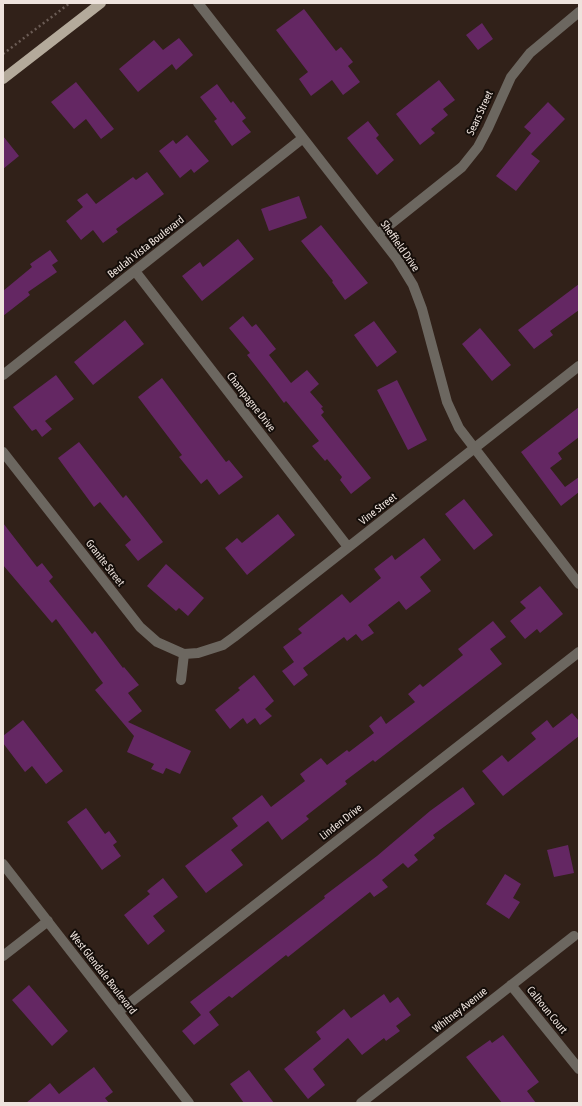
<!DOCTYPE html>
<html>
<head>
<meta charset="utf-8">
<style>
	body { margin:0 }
	#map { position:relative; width:582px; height:1106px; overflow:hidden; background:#312119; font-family:"Asap Condensed",sans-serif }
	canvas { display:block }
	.frame { position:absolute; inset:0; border:4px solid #eee3dd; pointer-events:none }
</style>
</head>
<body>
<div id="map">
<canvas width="582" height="1106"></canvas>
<div class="frame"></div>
</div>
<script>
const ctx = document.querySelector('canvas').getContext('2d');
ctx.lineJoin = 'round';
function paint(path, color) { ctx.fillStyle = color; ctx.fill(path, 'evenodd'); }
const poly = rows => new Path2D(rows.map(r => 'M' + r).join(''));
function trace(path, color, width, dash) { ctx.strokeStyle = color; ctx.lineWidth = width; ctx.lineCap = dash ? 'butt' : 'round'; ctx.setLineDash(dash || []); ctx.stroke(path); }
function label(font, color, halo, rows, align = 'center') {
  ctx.font = font + ' "Asap Condensed",sans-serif'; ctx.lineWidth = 4; ctx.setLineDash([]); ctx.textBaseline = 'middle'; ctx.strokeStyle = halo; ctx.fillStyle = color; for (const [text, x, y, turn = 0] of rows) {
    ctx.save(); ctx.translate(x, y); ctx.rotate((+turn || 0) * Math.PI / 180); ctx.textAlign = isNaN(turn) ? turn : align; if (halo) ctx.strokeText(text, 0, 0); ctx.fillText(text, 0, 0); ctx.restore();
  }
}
paint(poly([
	[304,9,336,51,341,47,353,62,348,66,360,82,343,95,332,80,311,96,299,79,308,72,276,30],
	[482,23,493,39,478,50,466,35],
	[179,38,193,55,176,70,172,64,138,92,119,69,154,40,163,50],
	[439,80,455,100,443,109,448,115,431,129,435,133,420,145,396,114],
	[76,82,114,129,101,139,86,119,74,129,51,102],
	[217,84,231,103,233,101,246,118,242,121,251,132,232,146,214,121,217,119,200,97],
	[548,102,565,119,531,154,540,161,516,191,496,176,531,133,524,127],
	[368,121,379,135,376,138,394,160,377,175,347,138],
	[187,135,209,161,194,173,191,169,180,178,159,151,173,140,176,144],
	[3,136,19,156,3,169],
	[147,172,164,194,116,229,118,232,103,243,93,230,81,240,66,221,83,207,77,200,87,193,96,204,133,177,136,180],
	[299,196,307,218,269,231,261,209],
	[321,225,368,283,345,300,332,282,333,281,301,241],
	[238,239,254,259,202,301,182,276,200,262,203,267],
	[50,250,58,261,52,265,57,272,28,292,30,295,3,316,3,291,32,267,30,264],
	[579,284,579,310,550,331,553,335,534,349,518,330],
	[243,316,252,327,256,324,276,349,269,355,291,383,307,370,319,384,310,392,323,407,321,408,324,412,321,415,371,478,351,494,340,480,342,477,327,459,325,461,312,446,319,441,286,401,284,403,269,383,247,355,250,353,229,328],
	[125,320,144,344,93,385,74,362],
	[374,321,397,352,377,367,354,335],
	[480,328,511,365,492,381,462,344],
	[56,375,74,399,45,421,52,429,42,437,36,429,32,431,13,407],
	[162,378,226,462,229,460,243,477,219,495,207,479,201,484,179,457,182,455,138,397],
	[397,380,427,440,408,450,377,390],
	[579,407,579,437,558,453,562,459,550,468,565,487,579,477,579,492,561,506,521,452],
	[79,442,123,498,126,495,163,542,138,561,125,545,131,540,100,502,94,507,58,458],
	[464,499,493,535,474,550,445,514],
	[278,514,295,535,247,575,225,548,237,538,242,543],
	[3,523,37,567,42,563,53,577,49,581,92,634,95,631,123,668,124,667,139,685,128,693,142,711,128,722,191,751,180,774,166,768,163,774,151,769,154,764,127,752,134,736,95,690,103,683,56,619,52,623,3,565],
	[424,538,441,560,420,577,431,591,406,610,399,601,368,625,374,633,362,641,356,634,347,641,344,637,303,668,308,675,294,686,282,671,294,662,283,647,302,633,298,629,342,594,350,603,381,578,374,569,392,555,395,560],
	[166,564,204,598,188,616,179,608,176,611,147,586],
	[540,586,563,614,540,633,537,629,525,639,510,621,526,608,520,602],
	[493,621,506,637,490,649,502,664,375,762,373,760,345,781,347,784,306,816,309,819,282,840,268,821,231,850,243,865,206,893,185,866,238,826,232,818,262,795,271,807,305,781,300,774,321,758,327,765,347,750,349,752,374,733,369,726,381,716,386,724,415,702,408,694,420,684,423,687,463,655,458,649],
	[254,675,274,701,265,709,272,716,260,725,255,718,247,724,243,718,230,729,215,710,240,690,238,688],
	[572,713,579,721,579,736,503,796,482,771,502,755,508,762,536,739,531,733,547,720,553,728],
	[23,720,63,771,46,784,32,766,25,772,3,743,3,736],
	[463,787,475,804,433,835,435,838,414,855,418,860,408,868,403,863,382,880,388,887,374,897,370,892,288,957,286,955,232,998,229,996,209,1012,219,1025,194,1045,182,1031,201,1015,190,1002,325,898,324,896,377,856,430,811],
	[86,808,105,834,109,831,117,842,113,845,121,856,102,870,67,822],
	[568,845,574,873,554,877,547,850],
	[505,874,521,884,513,898,520,902,509,919,486,904],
	[163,878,178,897,153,916,165,931,148,945,124,915,150,894,147,891],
	[29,985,68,1031,52,1046,12,1000],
	[384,994,390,1003,398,997,411,1015,396,1026,400,1031,386,1041,384,1038,362,1055,348,1038,313,1069,325,1085,308,1099,284,1069,321,1039,316,1032,344,1009,351,1018],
	[503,1035,539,1082,527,1091,536,1103,502,1103,466,1057,490,1040,492,1043],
	[94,1067,113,1092,105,1098,109,1103,26,1103,50,1083,59,1094],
	[249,1070,274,1103,244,1103,230,1084]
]), '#642763');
trace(poly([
	[3,54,70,3]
]), '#6b5c55', 2.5, [2, 3]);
trace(poly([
	[198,3,397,259,413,285,422,309,447,402,459,428,579,584],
	[378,234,462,167,478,147,488,128,511,77,530,53,579,12],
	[135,271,348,547],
	[3,375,303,138],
	[3,452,140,627,157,642,184,654,198,653,223,645,234,637,579,366],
	[181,680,184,654],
	[3,864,189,1103],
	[3,956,48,921],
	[511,985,579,1069],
	[118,1012,579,652],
	[361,1103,574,936]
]), '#6c6760', 10);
trace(poly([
	[3,79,101,3]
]), '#b4aa9b', 10);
label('11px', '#eee3dd', '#140d09', [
	["Sears Street",480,113,-65],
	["Sheffield Drive",400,246,55],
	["Beulah Vista Boulevard",146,247,-38],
	["Champagne Drive",251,402,52],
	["Vine Street",378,509,-38],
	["Granite Street",105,563,52],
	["Linden Drive",341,822,-38],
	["West Glendale Boulevard",103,973,52],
	["Whitney Avenue",460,1010,-38],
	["Calhoun Court",547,1010,51]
]);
</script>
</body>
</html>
